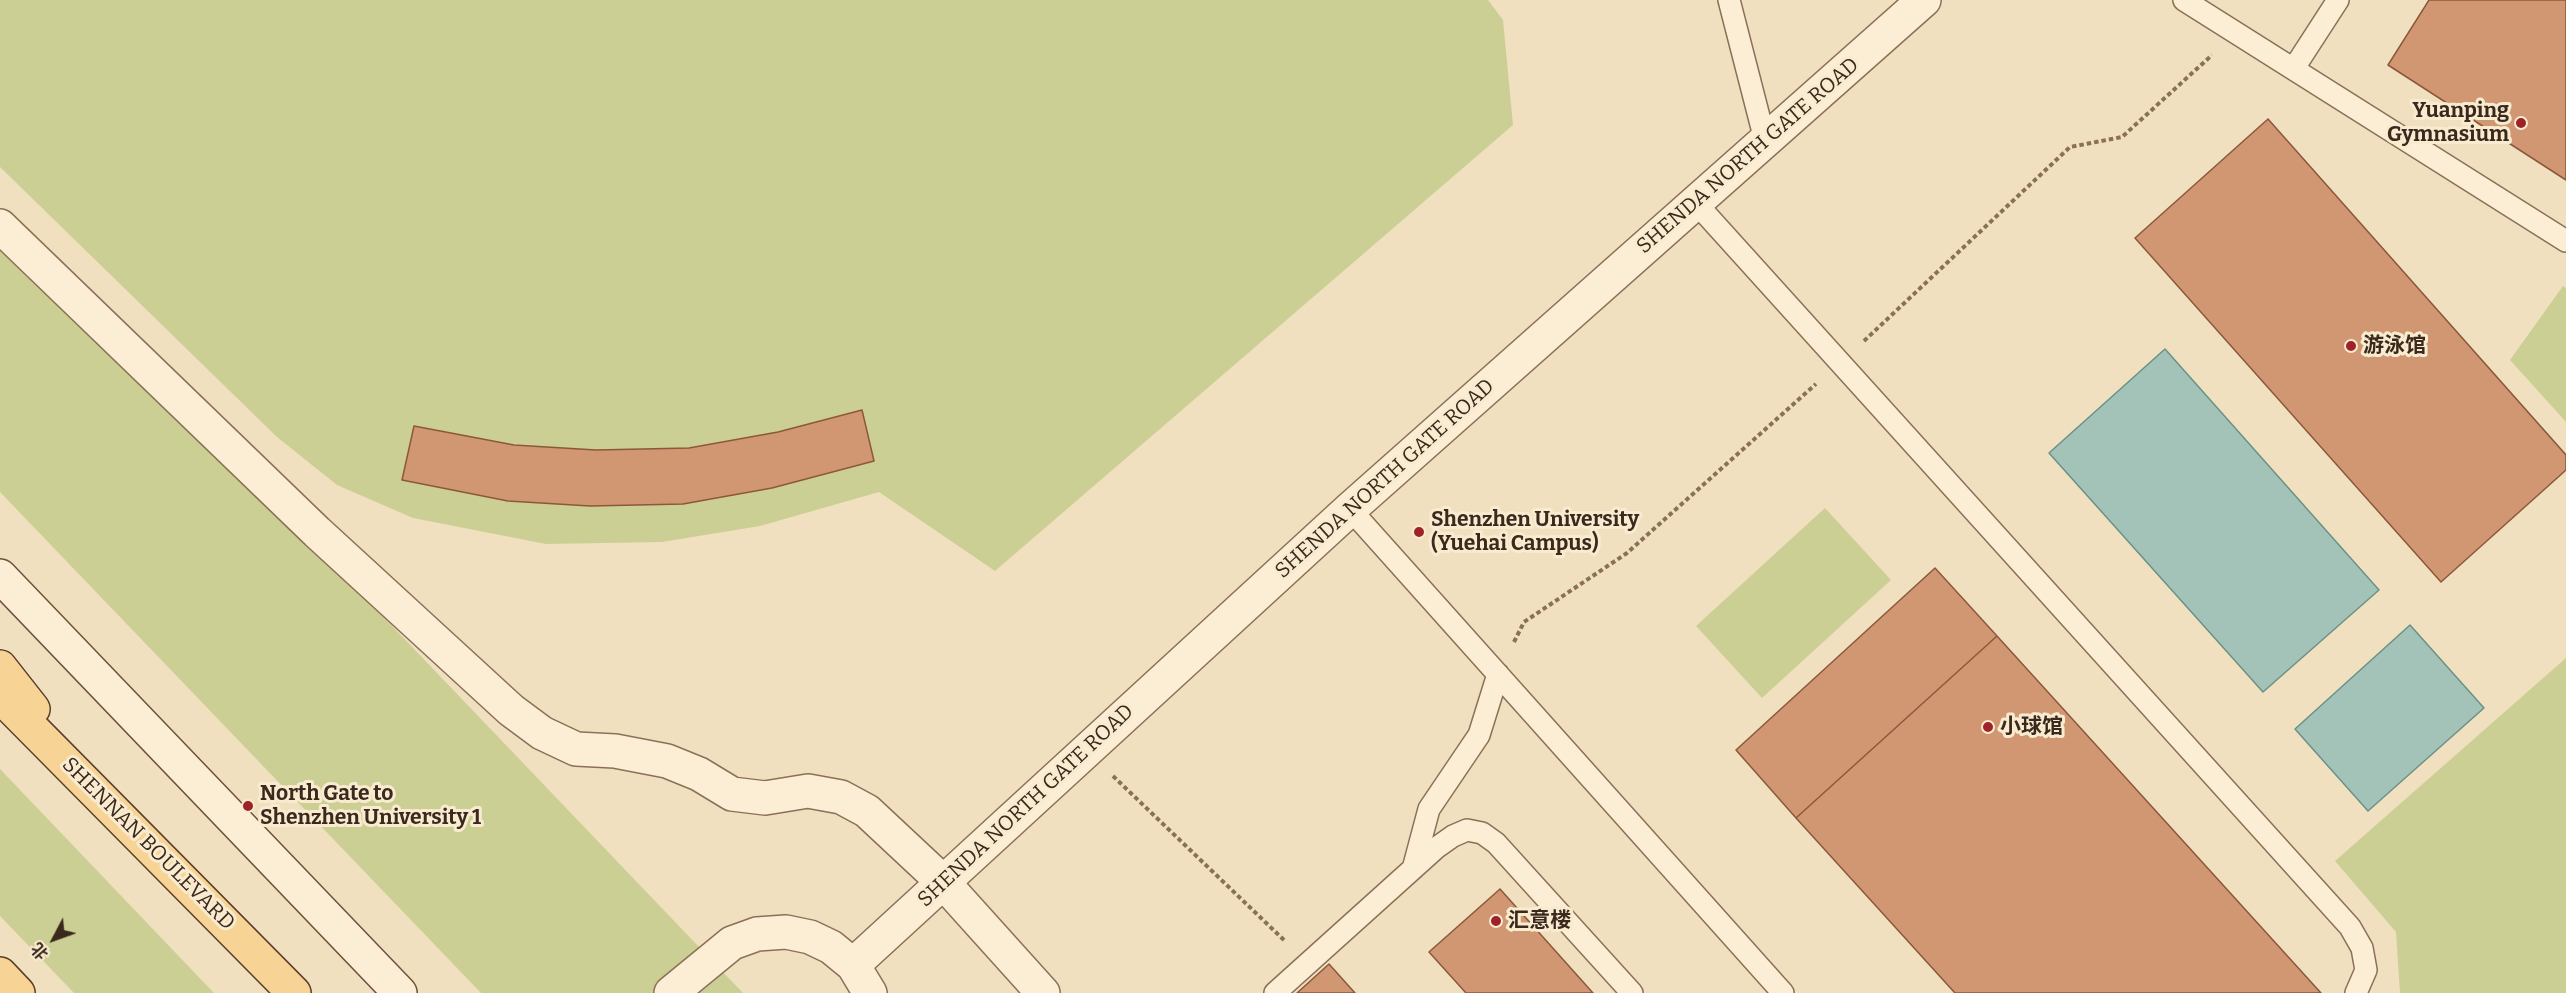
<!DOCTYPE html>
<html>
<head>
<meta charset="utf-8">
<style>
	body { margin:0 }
	#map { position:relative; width:2566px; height:993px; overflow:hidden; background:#f1e0c0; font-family:Bitter,"Noto Sans SC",serif }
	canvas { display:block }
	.north { position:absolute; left:24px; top:909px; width:60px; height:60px; -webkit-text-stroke:4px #f8ebd0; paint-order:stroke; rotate:229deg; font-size:16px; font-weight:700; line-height:24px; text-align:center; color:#3a291c }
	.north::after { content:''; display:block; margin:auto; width:21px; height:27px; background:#3a291c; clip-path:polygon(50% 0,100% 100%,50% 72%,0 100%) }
</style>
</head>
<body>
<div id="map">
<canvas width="2566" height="993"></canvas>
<div class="north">北</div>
</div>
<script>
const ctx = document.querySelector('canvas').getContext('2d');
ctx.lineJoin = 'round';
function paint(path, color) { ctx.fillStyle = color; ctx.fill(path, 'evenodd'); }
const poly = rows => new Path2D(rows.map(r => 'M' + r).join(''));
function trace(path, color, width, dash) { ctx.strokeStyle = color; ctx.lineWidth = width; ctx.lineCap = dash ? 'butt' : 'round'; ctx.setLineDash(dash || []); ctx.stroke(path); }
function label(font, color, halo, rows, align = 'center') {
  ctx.font = font + ' Bitter,"Noto Sans SC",serif'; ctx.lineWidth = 6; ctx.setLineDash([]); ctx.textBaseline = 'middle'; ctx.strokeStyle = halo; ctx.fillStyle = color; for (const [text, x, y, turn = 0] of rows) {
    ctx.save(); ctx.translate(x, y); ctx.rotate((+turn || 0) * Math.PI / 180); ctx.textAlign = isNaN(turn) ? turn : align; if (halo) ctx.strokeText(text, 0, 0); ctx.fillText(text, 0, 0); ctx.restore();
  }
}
paint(poly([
	[0,0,1488,0,1503,20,1513,125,995,571,879,492,760,526,662,542,546,544,413,518,337,485,277,437,0,167],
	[0,216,743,993,481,993,0,492],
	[2563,286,2566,288,2566,422,2510,360],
	[1825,508,1891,580,1762,698,1696,626],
	[2566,658,2566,993,2400,993,2396,932,2335,861],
	[0,769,214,993,74,993,0,916]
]), '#cbcf93');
const water = poly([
	[2165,349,2379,590,2263,692,2049,453,2165,349],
	[2410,625,2484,708,2368,811,2295,729,2410,625]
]);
paint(water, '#a3c3b8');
trace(water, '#6a9186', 1.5);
const building = poly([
	[2429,0,2566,0,2566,180,2388,65,2429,0],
	[2268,119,2566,455,2566,470,2441,582,2135,238,2268,119],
	[862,410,874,461,772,488,683,504,590,506,508,501,402,480,414,426,514,445,596,450,689,448,778,432,862,410],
	[1935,568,1997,636,1796,818,1736,750,1935,568],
	[1997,636,2321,993,1955,993,1796,818,1997,636],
	[1500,889,1593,993,1466,993,1429,952,1500,889],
	[1329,964,1355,993,1297,993,1329,964]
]);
paint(building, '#d19773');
trace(building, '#8c583b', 1.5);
const lane = poly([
	[1729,0,1765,140],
	[2184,0,2566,241],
	[2294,68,2338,0],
	[1695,202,2350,927,2362,948,2366,970,2356,993],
	[1350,509,1783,993],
	[1413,869,1429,809,1479,735,1498,674],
	[1275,993,1436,848,1453,836,1467,830,1482,833,1496,843,1632,993]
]);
const street = poly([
	[0,226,317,532,511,710,542,733,576,749,615,751,667,761,699,774,732,794,765,798,808,791,841,797,867,811,943,882,1043,993],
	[853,965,1350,509,1924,0],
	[671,993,732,943,757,934,786,932,810,937,831,947,853,965,870,993]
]);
const secondary = poly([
	[0,576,400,993]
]);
const primary = poly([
	[0,667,33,709],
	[0,696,294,993],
	[0,974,18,993]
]);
trace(lane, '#8b7057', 24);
trace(street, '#8b7057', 36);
trace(secondary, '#6d513a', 36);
trace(primary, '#583f2b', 36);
trace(poly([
	[1864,341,2070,147,2122,137,2212,55],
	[1514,642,1524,622,1627,553,1816,384],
	[1113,776,1285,941]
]), '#8b7057', 4, [4.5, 3]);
trace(lane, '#fbeed4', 21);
trace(street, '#fbeed4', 33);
trace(secondary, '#fbeed4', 33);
trace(primary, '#f7d495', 33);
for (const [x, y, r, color] of [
	[2521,123,6,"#9e2329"],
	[2351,346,6,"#9e2329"],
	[1419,532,6,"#9e2329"],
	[1988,727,6,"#9e2329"],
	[248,806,6,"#9e2329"],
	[1496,921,6,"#9e2329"]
]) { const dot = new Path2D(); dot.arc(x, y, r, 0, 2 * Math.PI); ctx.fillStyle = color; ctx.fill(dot); trace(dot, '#f8ebd0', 2); }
label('bold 21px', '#3a291c', '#f8ebd0', [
	["Yuanping",2509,111,"right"],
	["Gymnasium",2509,135,"right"],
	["游泳馆",2363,346],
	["Shenzhen University",1431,520],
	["(Yuehai Campus)",1431,544],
	["小球馆",2000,727],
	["North Gate to",260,794],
	["Shenzhen University 1",260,818],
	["汇意楼",1508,921]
], 'left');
label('21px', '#3a291c', '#f8ebd0', [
	["SHENDA NORTH GATE ROAD",1748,156,-41],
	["SHENDA NORTH GATE ROAD",1385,479,-42],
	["SHENDA NORTH GATE ROAD",1026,806,-43],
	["SHENNAN BOULEVARD",148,844,45]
]);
</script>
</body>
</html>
